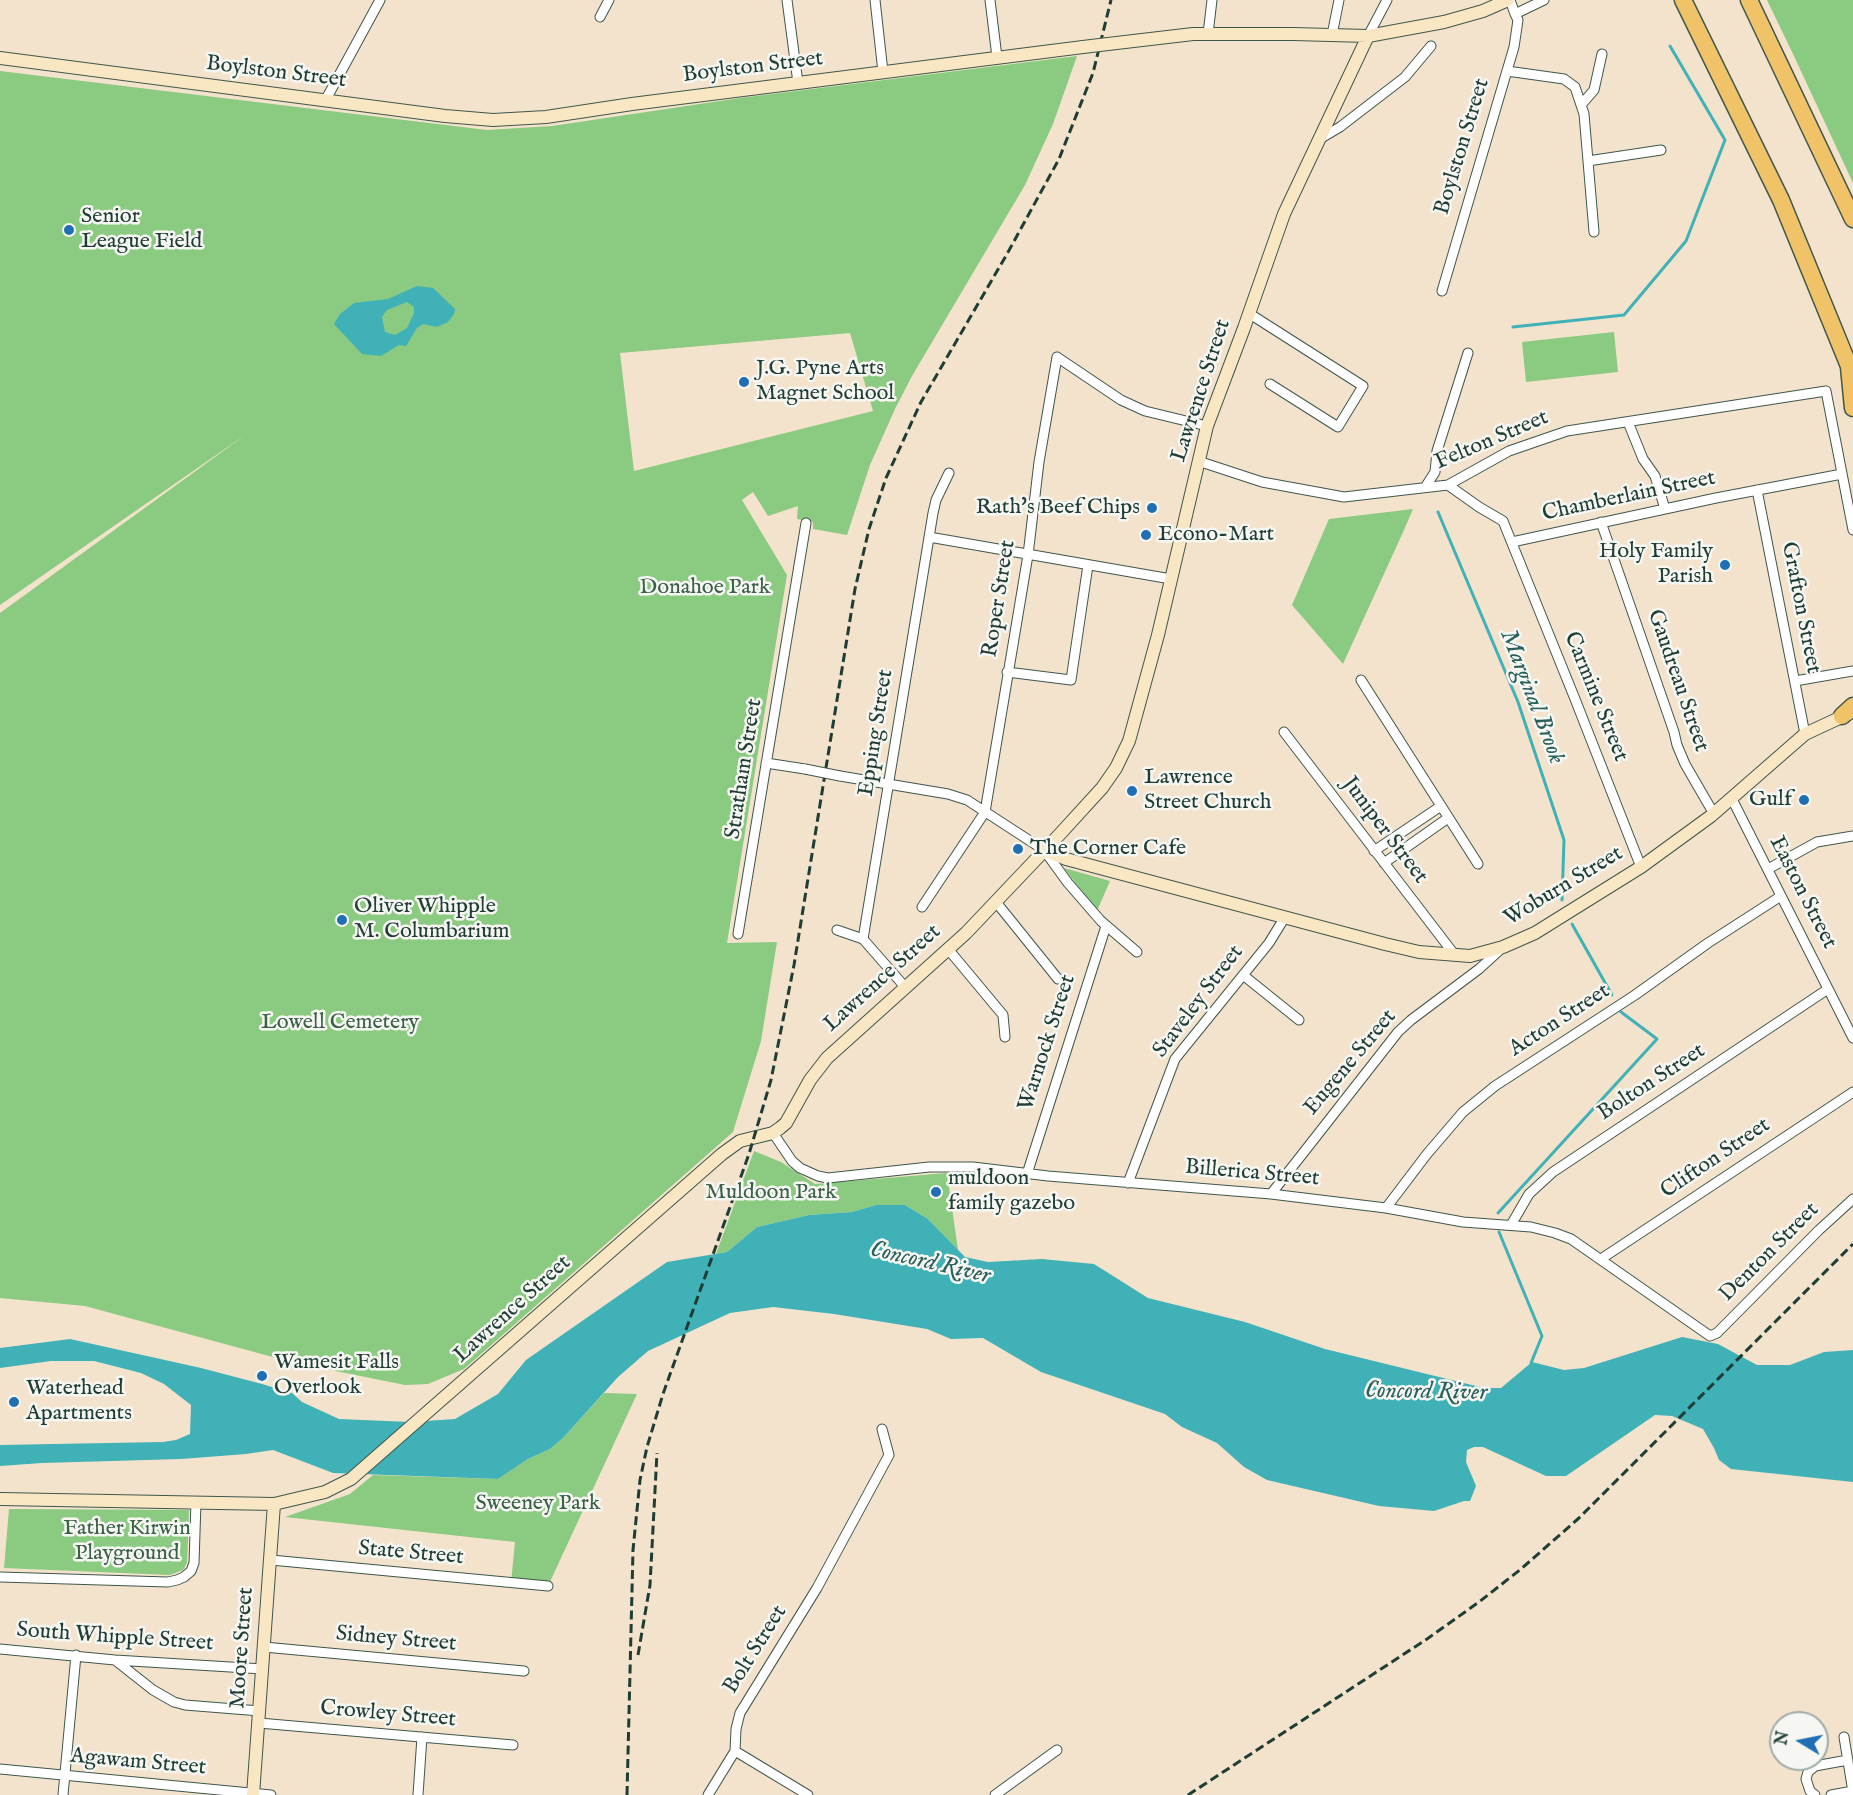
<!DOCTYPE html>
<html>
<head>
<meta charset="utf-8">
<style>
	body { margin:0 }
	#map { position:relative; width:1853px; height:1795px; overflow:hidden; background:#f3e3cc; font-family:"IM FELL English",serif }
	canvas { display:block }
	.north { position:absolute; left:1769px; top:1711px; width:60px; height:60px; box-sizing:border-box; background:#f6f6f2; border:2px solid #a0aca6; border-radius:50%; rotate:280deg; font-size:16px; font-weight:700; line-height:24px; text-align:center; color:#1f3d34 }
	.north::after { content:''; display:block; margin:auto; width:21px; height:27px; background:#1f6fb2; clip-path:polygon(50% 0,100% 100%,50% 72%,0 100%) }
</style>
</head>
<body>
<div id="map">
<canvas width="1853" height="1795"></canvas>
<div class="north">N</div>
</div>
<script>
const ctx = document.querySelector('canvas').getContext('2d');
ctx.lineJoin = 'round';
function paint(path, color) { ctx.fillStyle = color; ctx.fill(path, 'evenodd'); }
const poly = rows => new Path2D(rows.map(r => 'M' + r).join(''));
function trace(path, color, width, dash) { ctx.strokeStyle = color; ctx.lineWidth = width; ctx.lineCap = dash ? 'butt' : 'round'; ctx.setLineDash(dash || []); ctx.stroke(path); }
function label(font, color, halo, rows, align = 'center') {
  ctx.font = font + ' "IM FELL English",serif'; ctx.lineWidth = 5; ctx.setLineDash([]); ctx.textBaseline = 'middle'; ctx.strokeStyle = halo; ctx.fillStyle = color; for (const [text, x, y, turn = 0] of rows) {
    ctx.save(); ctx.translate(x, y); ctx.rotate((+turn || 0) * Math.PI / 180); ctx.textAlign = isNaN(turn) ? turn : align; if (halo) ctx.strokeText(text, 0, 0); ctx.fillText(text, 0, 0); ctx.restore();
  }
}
paint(poly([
	[1767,0,1853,0,1853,183,1793,54],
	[1077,56,1053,124,1025,185,912,376,895,409,870,465,847,535,813,529,813,522,797,519,798,506,768,516,753,492,742,500,787,575,727,943,777,942,761,1041,733,1132,464,1369,428,1384,405,1385,291,1362,85,1306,0,1298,0,613,248,433,0,605,0,71,487,130,552,126,740,98],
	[850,333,873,411,634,471,620,353],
	[1614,332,1618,372,1526,382,1522,342],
	[1413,509,1404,530,1343,664,1292,605,1329,519],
	[1064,868,1110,881,1097,911],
	[754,1151,781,1162,815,1184,947,1173,958,1250,928,1219,905,1205,876,1205,852,1212,809,1215,757,1227,727,1252,716,1254],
	[604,1393,637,1394,548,1586,511,1583,515,1542,285,1517,350,1494,373,1475,498,1479,528,1459,550,1449,563,1438],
	[9,1509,189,1510,187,1563,183,1570,170,1575,4,1568]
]), '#8bca81');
paint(poly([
	[417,286,433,288,455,309,454,314,448,322,437,327,423,324,417,328,406,346,399,345,381,356,362,354,334,324,340,314,354,303,388,299],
	[407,302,414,307,414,313,407,328,395,335,385,332,382,317,387,310],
	[876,1205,905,1205,928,1219,965,1257,988,1262,1042,1259,1094,1264,1148,1298,1245,1322,1325,1349,1484,1388,1501,1388,1532,1362,1564,1370,1584,1368,1682,1337,1718,1344,1757,1365,1790,1365,1824,1352,1853,1350,1853,1482,1731,1469,1719,1460,1714,1448,1703,1429,1672,1416,1655,1415,1566,1476,1546,1476,1483,1447,1474,1447,1467,1450,1466,1462,1476,1486,1470,1501,1464,1501,1434,1511,1379,1506,1267,1480,1244,1467,1217,1443,1182,1427,1165,1414,1041,1372,983,1338,951,1339,927,1329,834,1314,773,1307,730,1313,648,1351,618,1377,563,1438,550,1449,528,1459,498,1479,333,1473,273,1450,246,1454,181,1459,42,1463,0,1466,0,1445,163,1442,176,1440,190,1434,191,1405,164,1384,141,1373,94,1361,51,1361,0,1368,0,1348,70,1339,201,1368,262,1384,292,1393,302,1402,339,1419,410,1422,455,1419,498,1394,526,1360,667,1262,727,1252,757,1227,809,1215,852,1212]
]), '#40b1b7');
trace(poly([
	[1513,327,1624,315,1686,241,1725,140,1670,46],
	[1438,512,1518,702,1564,840,1562,900],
	[1572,924,1612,995],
	[1498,1213,1657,1039,1621,1012],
	[1499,1232,1542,1336,1531,1363]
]), '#40b1b7', 3);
const street = poly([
	[787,0,798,83],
	[875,0,883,72],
	[990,0,997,57],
	[1510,0,1515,14,1544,0],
	[600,17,609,0],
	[1208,34,1212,0],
	[1332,35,1339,0],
	[1368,36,1387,0],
	[1507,71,1564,79,1575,87,1581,105],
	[325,101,380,0],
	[1318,140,1340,127,1405,77,1431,46],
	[1588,161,1584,114,1581,105,1594,90,1602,54],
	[1594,232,1588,161,1661,150],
	[1442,291,1514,47,1518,20,1515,14],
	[1250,314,1363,386,1338,427,1270,384],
	[1628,422,1643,459,1655,476,1665,509],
	[1198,461,1262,482,1344,497,1448,485,1509,451,1567,431,1826,391,1853,530],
	[1448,485,1479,507,1503,521,1575,699,1641,867],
	[1426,486,1435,472,1437,451,1468,353],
	[1757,490,1805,734],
	[1601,522,1674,732,1677,745,1685,764,1714,814],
	[929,537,1171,579],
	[1512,542,1716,498,1842,474],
	[1007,672,1071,680,1088,565],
	[1361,680,1478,864],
	[1795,681,1853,671],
	[1284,732,1454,954],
	[766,763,805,769],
	[840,776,948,794,967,800,1044,850,1068,883,1101,921,1137,952],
	[1732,799,1853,1038],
	[1374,851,1441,806],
	[1384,863,1448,818],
	[1768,869,1817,842,1853,836],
	[996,902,1058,979],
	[922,907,985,812,1028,555,1039,462,1057,357,1121,400,1145,411,1207,426],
	[837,930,863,939],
	[738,934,806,523],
	[948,949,1003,1015,1005,1037],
	[1243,975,1299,1020],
	[905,987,863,939,933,513,936,500,949,473],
	[773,1133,792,1161,800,1168,818,1176,828,1178,929,1167,973,1167,1048,1176,1271,1194,1386,1208,1463,1222,1531,1227,1555,1233,1571,1239,1710,1336,1717,1333,1819,1230,1853,1199],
	[1027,1174,1106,926],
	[1128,1183,1175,1059,1269,943,1285,917],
	[1271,1194,1398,1032,1411,1020,1479,969,1502,948],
	[1386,1208,1427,1154,1463,1112,1495,1086,1635,995,1708,943,1781,896],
	[1511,1225,1529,1194,1553,1172,1828,989],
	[1601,1259,1853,1092],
	[271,1560,548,1586],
	[0,1577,168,1582,177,1580,184,1577,191,1571,194,1563,196,1502],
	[264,1647,524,1671],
	[0,1649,115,1660,263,1669],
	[115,1660,153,1690,174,1702,185,1705,260,1711],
	[259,1723,513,1745],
	[1844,1737,1853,1792],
	[735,1751,808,1795],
	[0,1769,271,1795],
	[63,1795,76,1655],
	[418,1795,422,1737],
	[708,1795,735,1751,736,1729,740,1713,817,1588,889,1455,882,1429],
	[995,1795,1057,1750],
	[1815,1795,1810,1791,1806,1779,1808,1772,1815,1766,1848,1760],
	[1831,1795,1853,1791]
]);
const secondary = poly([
	[1108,44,1193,34,1293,34,1368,36,1444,22,1483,11,1508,0],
	[0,58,445,116,493,120,546,117,632,104,1083,47],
	[1044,850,1066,859,1385,944,1419,952,1470,956,1503,947,1535,933,1641,867,1711,816,1805,734,1848,714],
	[0,1499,274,1504,325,1492,351,1479,722,1154,740,1141,773,1133,780,1128,786,1123,810,1080,827,1058,966,933,1060,834,1102,788,1116,768,1129,741,1158,635,1207,426,1244,328,1284,214,1368,36],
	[253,1795,274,1504]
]);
const highway = poly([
	[1683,0,1781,200,1853,376],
	[1749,0,1853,219],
	[1849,367,1853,408],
	[1842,716,1853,706]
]);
trace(street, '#3f564b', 11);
trace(secondary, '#3f564b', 14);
trace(highway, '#3f564b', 19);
trace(street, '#fff', 9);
trace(secondary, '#f9e7c3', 12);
trace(highway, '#f1c369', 16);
trace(poly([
	[638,1655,650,1585,657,1453],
	[627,1795,633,1550,640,1480,647,1447,663,1394,749,1154,771,1080,794,965,855,589,869,529,886,478,921,402,1007,254,1059,159,1093,73,1111,0],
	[1188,1795,1427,1639,1479,1602,1521,1569,1579,1518,1853,1244]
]), '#1f3d34', 3, [9, 4.5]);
const streetBridge = poly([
	[805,769,840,776]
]);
const secondaryBridge = poly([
	[1083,47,1108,44]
]);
trace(streetBridge, '#3f564b', 11, []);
trace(secondaryBridge, '#3f564b', 14, []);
trace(streetBridge, '#fff', 9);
trace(secondaryBridge, '#f9e7c3', 12);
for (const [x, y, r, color] of [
	[69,230,6,"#1f6fb2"],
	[744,382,6,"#1f6fb2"],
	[1152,508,6,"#1f6fb2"],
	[1146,535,6,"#1f6fb2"],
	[1725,565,6,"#1f6fb2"],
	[1132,791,6,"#1f6fb2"],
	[1804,800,6,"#1f6fb2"],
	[1018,849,6,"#1f6fb2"],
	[342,920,6,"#1f6fb2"],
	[936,1192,6,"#1f6fb2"],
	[262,1376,6,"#1f6fb2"],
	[14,1402,6,"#1f6fb2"]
]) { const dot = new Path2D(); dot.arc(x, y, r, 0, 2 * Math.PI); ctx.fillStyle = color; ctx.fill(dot); trace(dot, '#f6f6f2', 2); }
label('22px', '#1f3d34', '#f6f6f2', [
	["Boylston Street",753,68,-7],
	["Boylston Street",276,73,7],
	["Boylston Street",1463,147,-73],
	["Lawrence Street",1202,391,-72],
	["Felton Street",1492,441,-23],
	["Chamberlain Street",1629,497,-12],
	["Roper Street",1000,599,-81],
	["Grafton Street",1800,608,79],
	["Gaudreau Street",1677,681,71],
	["Carmine Street",1595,697,68],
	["Epping Street",877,733,-81],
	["Stratham Street",745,769,-81],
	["Juniper Street",1384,831,53],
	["Woburn Street",1564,887,-31],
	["Easton Street",1802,893,63],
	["Lawrence Street",883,979,-42],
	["Staveley Street",1199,1002,-53],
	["Acton Street",1560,1021,-33],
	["Warnock Street",1048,1043,-72],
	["Eugene Street",1351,1063,-50],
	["Bolton Street",1652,1083,-33],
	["Clifton Street",1716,1159,-34],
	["Billerica Street",1252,1174,5],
	["Denton Street",1770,1253,-45],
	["Lawrence Street",513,1310,-42],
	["State Street",411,1554,5],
	["South Whipple Street",115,1638,4],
	["Sidney Street",396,1640,5],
	["Moore Street",243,1648,-86],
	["Bolt Street",756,1650,-58],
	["Crowley Street",388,1715,5],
	["Agawam Street",138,1763,5]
]);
label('22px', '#1f3d34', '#f6f6f2', [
	["Senior",81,217],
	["League Field",81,242],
	["J.G. Pyne Arts",756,369],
	["Magnet School",756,394],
	["Rath's Beef Chips",1140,508,"right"],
	["Econo-Mart",1158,535],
	["Holy Family",1713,552,"right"],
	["Parish",1713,577,"right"],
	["Lawrence",1144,778],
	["Street Church",1144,803],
	["Gulf",1792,800,"right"],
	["The Corner Cafe",1030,849],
	["Oliver Whipple",354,907],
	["M. Columbarium",354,932],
	["muldoon",948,1179],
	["family gazebo",948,1204],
	["Wamesit Falls",274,1363],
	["Overlook",274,1388],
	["Waterhead",26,1389],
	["Apartments",26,1414]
], 'left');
label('22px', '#3a6047', '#f6f6f2', [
	["Donahoe Park",705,588],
	["Lowell Cemetery",340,1023],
	["Muldoon Park",771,1193],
	["Sweeney Park",538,1504],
	["Father Kirwin",127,1529],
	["Playground",127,1554]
]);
label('italic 24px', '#29605b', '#f6f6f2', [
	["Marginal Brook",1531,697,69],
	["Concord River",930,1264,13],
	["Concord River",1426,1393,1]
]);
</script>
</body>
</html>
